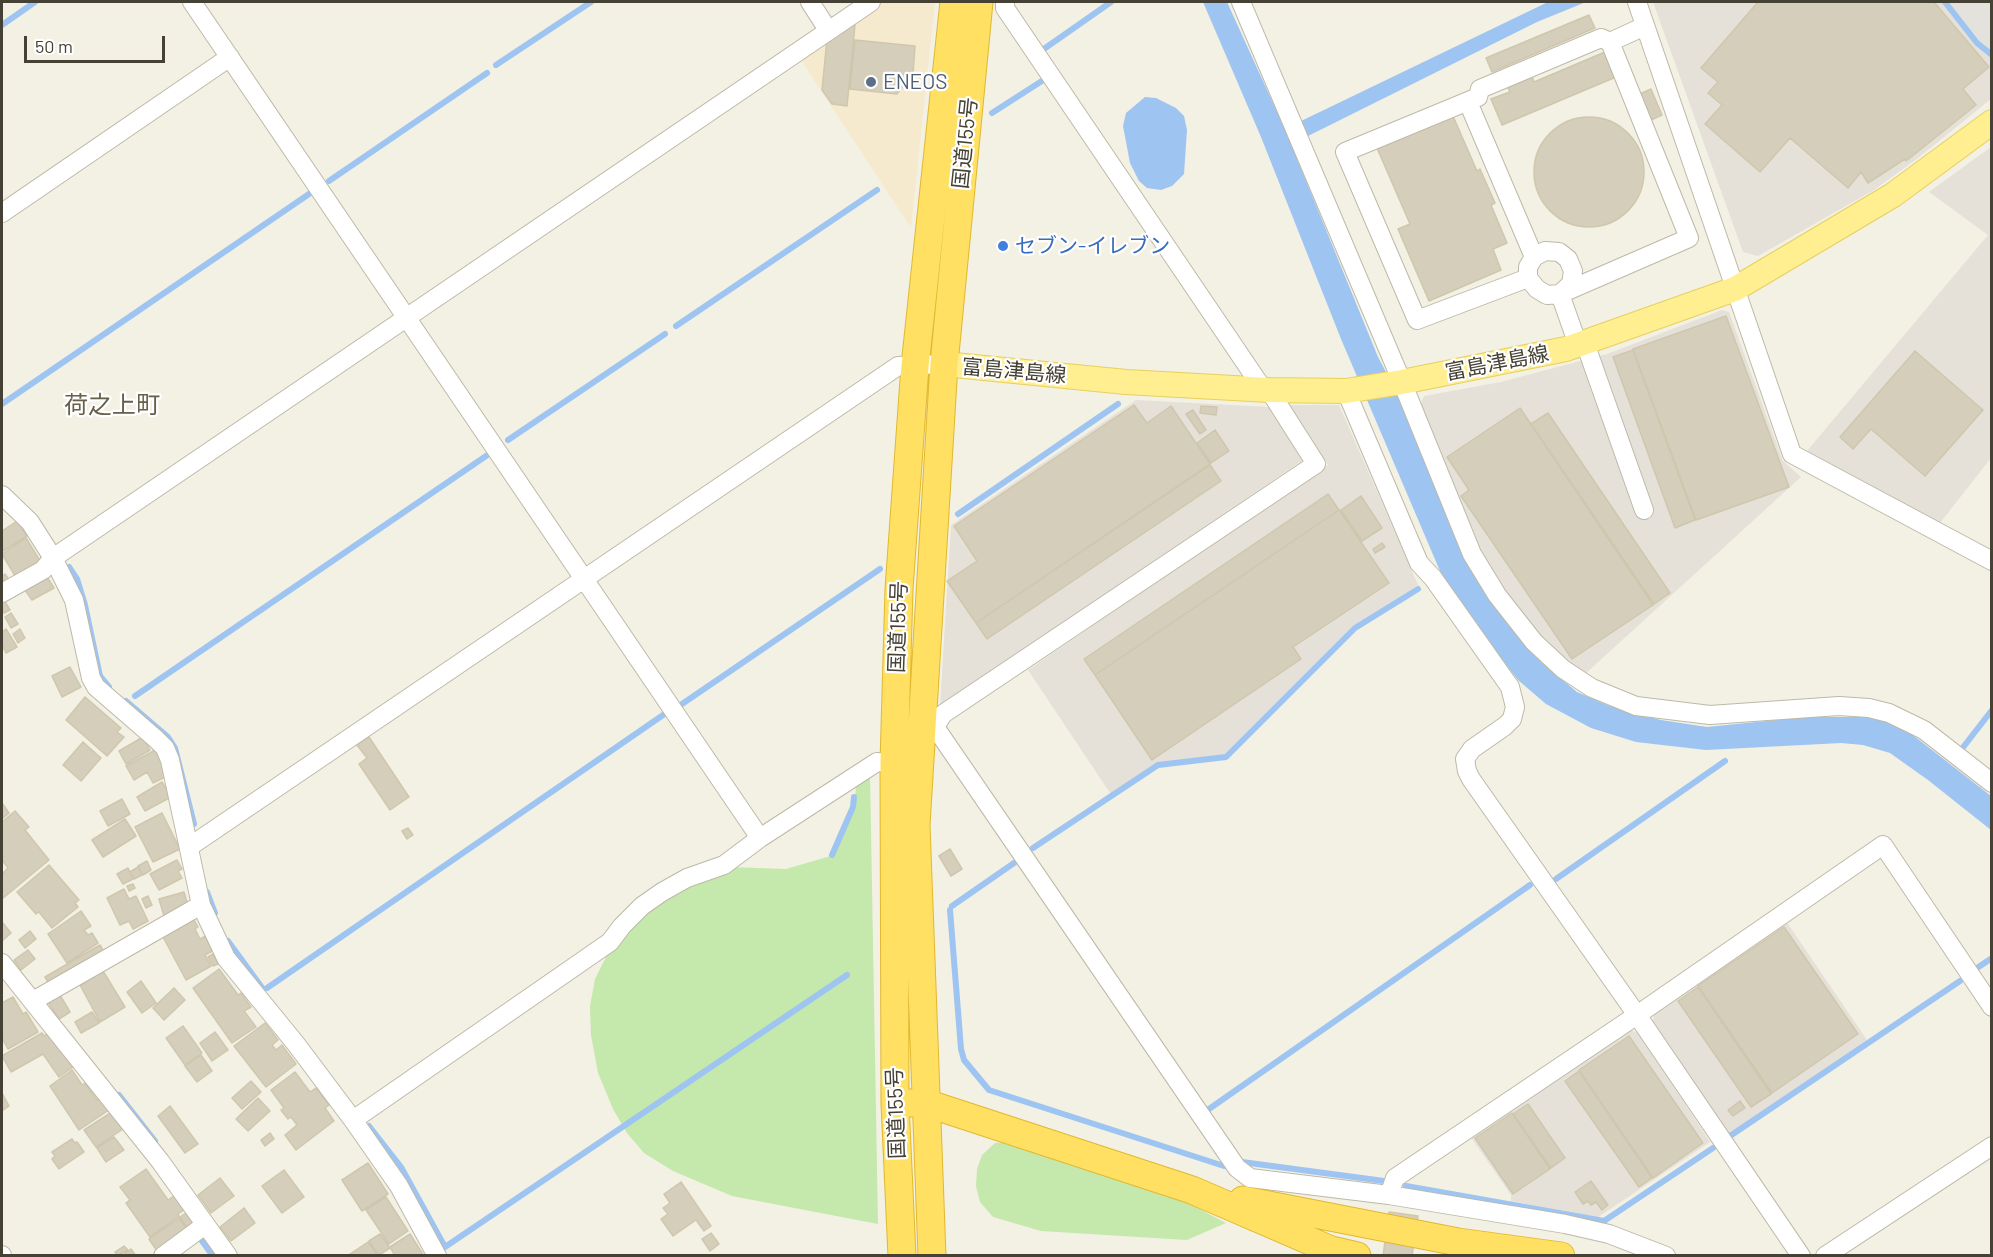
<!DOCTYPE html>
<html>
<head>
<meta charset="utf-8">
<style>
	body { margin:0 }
	#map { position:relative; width:1993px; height:1257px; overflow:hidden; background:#f3f0e4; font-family:Barlow,sans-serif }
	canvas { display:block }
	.frame { position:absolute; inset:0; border:3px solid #454134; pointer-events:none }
	.scale { position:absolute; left:24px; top:36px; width:141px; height:27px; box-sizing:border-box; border:3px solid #454134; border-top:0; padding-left:8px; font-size:18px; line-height:21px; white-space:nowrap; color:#454134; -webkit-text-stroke:4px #fff; paint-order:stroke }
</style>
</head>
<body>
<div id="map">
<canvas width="1993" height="1257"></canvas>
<div class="frame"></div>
<div class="scale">50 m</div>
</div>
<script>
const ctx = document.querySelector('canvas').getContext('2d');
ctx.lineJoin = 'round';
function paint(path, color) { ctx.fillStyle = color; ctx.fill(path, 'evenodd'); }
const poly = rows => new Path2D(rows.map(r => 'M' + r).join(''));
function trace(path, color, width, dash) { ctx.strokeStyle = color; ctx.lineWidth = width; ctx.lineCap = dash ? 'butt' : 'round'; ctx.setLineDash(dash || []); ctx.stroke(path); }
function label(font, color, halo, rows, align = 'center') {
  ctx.font = font + ' Barlow,"Noto Sans JP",sans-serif'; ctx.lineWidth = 4.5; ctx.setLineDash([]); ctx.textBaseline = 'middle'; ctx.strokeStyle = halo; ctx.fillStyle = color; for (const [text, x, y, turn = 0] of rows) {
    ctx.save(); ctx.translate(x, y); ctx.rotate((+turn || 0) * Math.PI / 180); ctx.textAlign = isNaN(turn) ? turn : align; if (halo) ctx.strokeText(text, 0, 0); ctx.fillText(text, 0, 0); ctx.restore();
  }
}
paint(poly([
	[880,2,935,2,911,228,799,57]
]), '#f6eace');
paint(poly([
	[1653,2,1945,2,1977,43,1991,55,1991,99,1918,158,1874,190,1758,256,1743,252],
	[1991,147,1991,458,1940,523,1807,451,1988,235,1929,192],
	[1722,310,1729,312,1783,461,1801,477,1584,675,1535,637,1476,549,1418,410,1424,396,1501,382,1607,354],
	[1136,400,1269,407,1303,460,940,706,951,525],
	[1289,405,1339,405,1418,585,1353,626,1224,755,1158,763,1112,796,1028,670,1328,465],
	[1786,921,1867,1040,1726,1136,1652,1023,1655,1011],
	[1627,1029,1638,1033,1710,1142,1597,1218,1511,1201,1511,1195,1470,1136]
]), '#e5e1d9');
paint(poly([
	[870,776,878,1224,732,1196,673,1171,644,1153,627,1133,613,1109,598,1073,591,1035,590,1006,595,979,610,949,653,904,729,867,786,869,834,855,855,806,856,783],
	[1010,1142,1188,1203,1226,1223,1187,1240,1041,1231,993,1217,980,1202,976,1186,977,1169,982,1155,995,1143]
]), '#c5e8ac');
paint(poly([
	[1945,2,1991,2,1991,55,1975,40]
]), '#e3e2dd');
paint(poly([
	[1203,2,1227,2,1283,125,1297,123,1548,2,1586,2,1537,22,1308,136,1293,149,1378,357,1404,406,1450,526,1474,573,1505,621,1541,662,1577,692,1607,705,1661,720,1707,727,1806,717,1873,717,1904,729,1914,736,1991,796,1991,830,1928,780,1890,753,1863,745,1841,743,1706,750,1636,742,1591,728,1546,704,1518,680,1483,636,1440,571,1341,339,1261,137],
	[1145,97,1156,98,1176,108,1184,116,1187,130,1184,174,1172,186,1161,190,1147,188,1139,181,1130,163,1123,126,1126,113]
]), '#9ec4f2');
trace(poly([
	[1945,2,1977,43,1992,55],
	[2,25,35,2],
	[1041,51,1111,2],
	[496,65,591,2],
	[992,113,1045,79,1042,74],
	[329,181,487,73],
	[676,326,877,190],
	[2,404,309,194],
	[508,440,665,334],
	[958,514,1118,404],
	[69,567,77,579,85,605,100,676,109,687],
	[135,696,486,456],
	[126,701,168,737,175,748,194,824],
	[682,704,880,569],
	[1961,750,1992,710],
	[1033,848,1158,765,1226,757,1355,628,1418,589],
	[832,855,853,807,854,797],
	[1556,879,1725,761],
	[207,892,215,913],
	[952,906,1014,863],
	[950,910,961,1049,964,1060,989,1090,1224,1166],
	[228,941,263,989],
	[1974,970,1992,958],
	[267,988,666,713],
	[119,1095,155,1141],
	[1209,1109,1530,885],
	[369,1126,401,1167,445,1247,847,975],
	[1730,1136,1960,981],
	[1242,1162,1384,1181],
	[1406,1186,1604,1221,1713,1148],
	[202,1241,213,1256]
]), '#9ec4f2', 6);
const building = poly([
	[1758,2,1934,2,1989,67,1963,89,1976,105,1906,161,1905,159,1868,183,1861,172,1848,188,1790,138,1760,172,1705,124,1722,105,1708,93,1718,82,1701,68,1758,2],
	[1589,15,1595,28,1492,72,1486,58,1589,15],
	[849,24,855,25,847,106,832,104,822,90,827,39,849,24],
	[855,40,915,46,913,74,897,94,850,89,855,40],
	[1605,52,1616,77,1502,125,1491,99,1510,92,1507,86,1532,76,1534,82,1605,52],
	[1651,89,1662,115,1651,120,1640,94,1651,89],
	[1453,116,1477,171,1480,169,1495,203,1491,205,1507,243,1493,249,1501,270,1429,301,1398,229,1410,224,1377,148,1453,116],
	'1534 172a55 55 0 1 1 110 0a55 55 0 1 1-110 0Z',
	[1726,316,1789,487,1696,520,1633,349,1726,316],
	[1633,350,1695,520,1675,528,1613,357,1633,350],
	[1915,351,1983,410,1925,476,1871,429,1853,449,1840,437,1915,351],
	[1134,405,1147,423,1171,406,1210,464,976,623,947,581,977,561,954,526,1134,405],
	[1201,406,1217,407,1216,415,1200,413,1201,406],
	[1520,408,1653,605,1572,659,1461,496,1469,490,1447,457,1520,408],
	[1193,410,1206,430,1200,434,1186,414,1193,410],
	[1548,413,1670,593,1654,604,1531,424,1548,413],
	[1215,430,1229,451,1211,463,1197,443,1215,430],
	[1210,465,1221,481,987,639,976,623,1210,465],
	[1328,494,1339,510,1095,675,1084,659,1328,494],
	[1361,496,1382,528,1362,541,1341,510,1361,496],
	[1339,510,1389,583,1293,647,1301,659,1152,760,1095,675,1339,510],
	[17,521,27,536,3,551,2,531,17,521],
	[26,538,42,564,17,579,2,554,26,538],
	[1382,543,1385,547,1375,553,1373,549,1382,543],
	[5,574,11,583,2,589,2,576,5,574],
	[47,577,54,588,32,600,25,590,47,577],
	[4,600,10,610,4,613,2,609,2,601,4,600],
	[11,613,18,624,11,628,5,617,11,613],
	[6,629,17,647,6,653,2,645,2,632,6,629],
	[20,629,25,638,18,643,13,634,20,629],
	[70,667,81,687,62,697,52,676,70,667],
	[85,697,121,728,117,732,124,737,107,756,66,720,85,697],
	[143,737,150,750,126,764,119,751,143,737],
	[369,737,409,797,390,810,359,764,367,758,357,745,369,737],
	[83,742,101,758,81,781,63,765,83,742],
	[155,750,169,775,153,783,147,772,134,780,126,766,155,750],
	[162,782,171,797,145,811,137,797,162,782],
	[122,799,130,814,108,826,100,811,122,799],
	[2,803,9,813,2,819,2,803],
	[15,811,29,827,25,830,49,860,2,899,2,874,8,868,2,860,2,822,15,811],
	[162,813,180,849,153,862,135,827,162,813],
	[125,819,136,836,103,857,92,840,125,819],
	[408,828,413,835,407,839,402,831,408,828],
	[950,849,962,869,951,876,939,856,950,849],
	[177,860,182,869,178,871,182,878,159,890,150,874,177,860],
	[147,861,151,870,143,875,138,866,147,861],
	[49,865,79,900,75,903,78,907,52,928,39,912,36,914,17,892,49,865],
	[138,867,142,875,134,879,130,872,138,867],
	[128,868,133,879,123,884,117,874,128,868],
	[133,884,135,888,129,891,127,886,133,884],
	[124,889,129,899,136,896,148,921,133,929,129,921,120,925,107,898,124,889],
	[184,892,189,909,164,916,159,899,184,892],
	[148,896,152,905,146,908,142,899,148,896],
	[81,911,91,926,84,930,88,935,92,933,98,943,67,963,48,934,81,911],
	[193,918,198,927,195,929,200,939,206,936,214,950,205,955,211,966,186,980,162,935,193,918],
	[2,922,11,933,2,941,2,922],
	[1784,927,1858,1034,1772,1093,1698,986,1784,927],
	[30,931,36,939,25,948,19,940,30,931],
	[100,945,107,957,52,989,45,977,100,945],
	[28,950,35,959,21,970,14,960,28,950],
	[213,954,218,964,213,966,208,957,213,954],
	[219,969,238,995,241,993,251,1007,244,1011,256,1027,232,1043,193,988,219,969],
	[103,971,125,1007,100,1022,80,985,103,971],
	[141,981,156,1003,142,1013,127,992,141,981],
	[1698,987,1771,1094,1751,1107,1678,1001,1698,987],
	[174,988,185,1000,164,1020,153,1008,174,988],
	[60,995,70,1012,59,1019,48,1002,60,995],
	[13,997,23,1014,26,1012,38,1032,8,1049,2,1038,2,1003,13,997],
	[92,1012,99,1023,81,1033,75,1022,92,1012],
	[265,1023,278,1040,272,1045,276,1050,282,1045,296,1064,266,1087,234,1046,265,1023],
	[183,1026,202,1053,185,1065,166,1038,183,1026],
	[215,1032,228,1050,212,1061,200,1043,215,1032],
	[42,1033,44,1036,48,1033,73,1067,59,1077,43,1054,11,1072,2,1056,42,1033],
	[1629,1036,1703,1143,1653,1178,1579,1070,1629,1036],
	[201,1055,212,1071,197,1082,185,1066,201,1055],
	[72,1070,82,1085,85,1083,97,1100,101,1098,109,1110,79,1130,50,1086,72,1070],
	[1579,1071,1652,1178,1639,1187,1565,1081,1579,1071],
	[295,1072,310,1092,316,1088,329,1105,325,1108,334,1121,296,1150,285,1135,297,1125,291,1117,288,1119,281,1110,284,1108,271,1090,295,1072],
	[251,1081,261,1092,242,1109,232,1098,251,1081],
	[2,1093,9,1106,2,1111,2,1093],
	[258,1098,270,1111,248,1131,236,1119,258,1098],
	[1740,1101,1745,1108,1733,1116,1728,1110,1740,1101],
	[1528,1104,1565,1158,1551,1168,1513,1114,1528,1104],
	[170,1106,198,1144,185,1153,158,1116,170,1106],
	[112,1112,123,1129,96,1147,84,1130,112,1112],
	[1512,1113,1550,1169,1513,1194,1475,1138,1512,1113],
	[270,1133,274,1139,265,1146,261,1140,270,1133],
	[114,1137,124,1150,106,1162,97,1148,114,1137],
	[72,1139,75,1143,77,1142,84,1152,59,1169,52,1159,55,1156,52,1152,72,1139],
	[368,1163,388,1194,362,1211,342,1180,368,1163],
	[146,1169,168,1200,174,1196,184,1210,178,1214,179,1216,150,1237,126,1203,130,1200,120,1187,146,1169],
	[284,1170,304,1197,282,1213,262,1186,284,1170],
	[220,1178,234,1196,211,1213,198,1195,220,1178],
	[1591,1181,1608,1205,1602,1210,1596,1202,1591,1205,1588,1201,1583,1204,1575,1192,1591,1181],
	[681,1182,711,1226,704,1231,696,1220,673,1236,661,1219,668,1214,663,1208,670,1203,664,1194,681,1182],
	[386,1197,408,1231,389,1244,366,1210,386,1197],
	[244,1208,255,1223,231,1241,220,1227,244,1208],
	[1389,1212,1418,1216,1412,1256,1383,1256,1389,1212],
	[186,1213,196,1227,190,1232,180,1217,186,1213],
	[179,1218,189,1232,159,1254,149,1239,179,1218],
	[711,1233,719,1244,710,1251,702,1239,711,1233],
	[380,1234,390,1248,379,1255,369,1241,380,1234],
	[410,1234,424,1256,395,1256,390,1247,410,1234],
	[368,1242,378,1256,347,1256,368,1242],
	[124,1246,128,1250,117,1256,115,1252,124,1246],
	[131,1249,136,1256,122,1256,131,1249]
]);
paint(building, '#d5ceba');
trace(building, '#cfc7ad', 1.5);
const minor = poly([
	[192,2,760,838],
	[810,2,828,30],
	[1005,2,1005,8,1263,389],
	[1241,2,1402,382,1472,554,1497,595,1534,642,1563,669,1592,688,1636,706,1710,715,1839,706,1869,708,1889,713,1924,730,1992,783],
	[1637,2,1792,454,1992,561],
	[1610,42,1601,38,1480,89,1478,97,1345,152,1417,320,1528,278,1537,289,1547,295,1560,294,1689,238,1610,42,1645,26],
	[1468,102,1534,257,1528,267,1528,278],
	[2,213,230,57],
	[1534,257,1545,251,1559,252,1568,259,1573,271,1571,284,1560,294,1578,345],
	[1585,343,1644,510],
	[1346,391,1419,563,1433,578,1510,687,1515,707,1512,719,1505,726,1472,749,1465,759,1467,771,1471,779,1637,1015,1801,1256],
	[2,495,30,522,53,558,74,600,91,678,96,687,156,739,165,748,170,760,201,905,226,958,296,1044,353,1120,399,1186,437,1256],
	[2,593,43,570,53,558,871,2],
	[922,725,935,727,1237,1168,1250,1178,1389,1195,1565,1224,1609,1234,1666,1256],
	[935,727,943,714,1316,464,1269,390],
	[189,847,898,366,944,364],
	[2,963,160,1161,228,1256],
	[33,1001,201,905],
	[353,1120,610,942,622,926,642,906,662,892,687,878,724,865,760,838,877,762,894,763],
	[1389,1195,1395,1178,1637,1015,1883,845,1992,1007],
	[2,1255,2,1256],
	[163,1256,205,1225],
	[1825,1256,1992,1146]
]);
const major = poly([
	[944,364,1126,382,1269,390,1346,391,1402,382,1566,349,1735,289,1893,195,1992,122]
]);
const highway = poly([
	[908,1103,926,1103,1192,1190,1331,1250,1357,1256],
	[1243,1200,1458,1242,1561,1256],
	[902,1256,895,1103,894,763,899,589,915,366,954,2],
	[932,1256,916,825,944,364,979,2]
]);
trace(minor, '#beb9a7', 20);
trace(major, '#e6d05f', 26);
trace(highway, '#e1b830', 29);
trace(minor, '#fff', 18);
trace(major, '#ffef91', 24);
trace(highway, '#ffe063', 27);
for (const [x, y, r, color] of [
	[871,82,6,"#5c6f8a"],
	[1003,246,6,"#3f7fe0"]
]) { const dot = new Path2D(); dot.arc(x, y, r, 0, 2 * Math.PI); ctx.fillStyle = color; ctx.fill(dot); trace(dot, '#fff', 2); }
label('21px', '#4e5e75', '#fff', [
	["ENEOS",883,82]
], 'left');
label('21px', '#454134', '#fff', [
	["国道155号",965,143,-84],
	["富島津島線",1497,363,-11],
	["富島津島線",1014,371,5],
	["国道155号",898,627,-88],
	["国道155号",896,1113,-92]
]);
label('21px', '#366cbe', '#fff', [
	["セブン-イレブン",1015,246]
], 'left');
label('24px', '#68604b', '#fff', [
	["荷之上町",112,405]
]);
</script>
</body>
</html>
